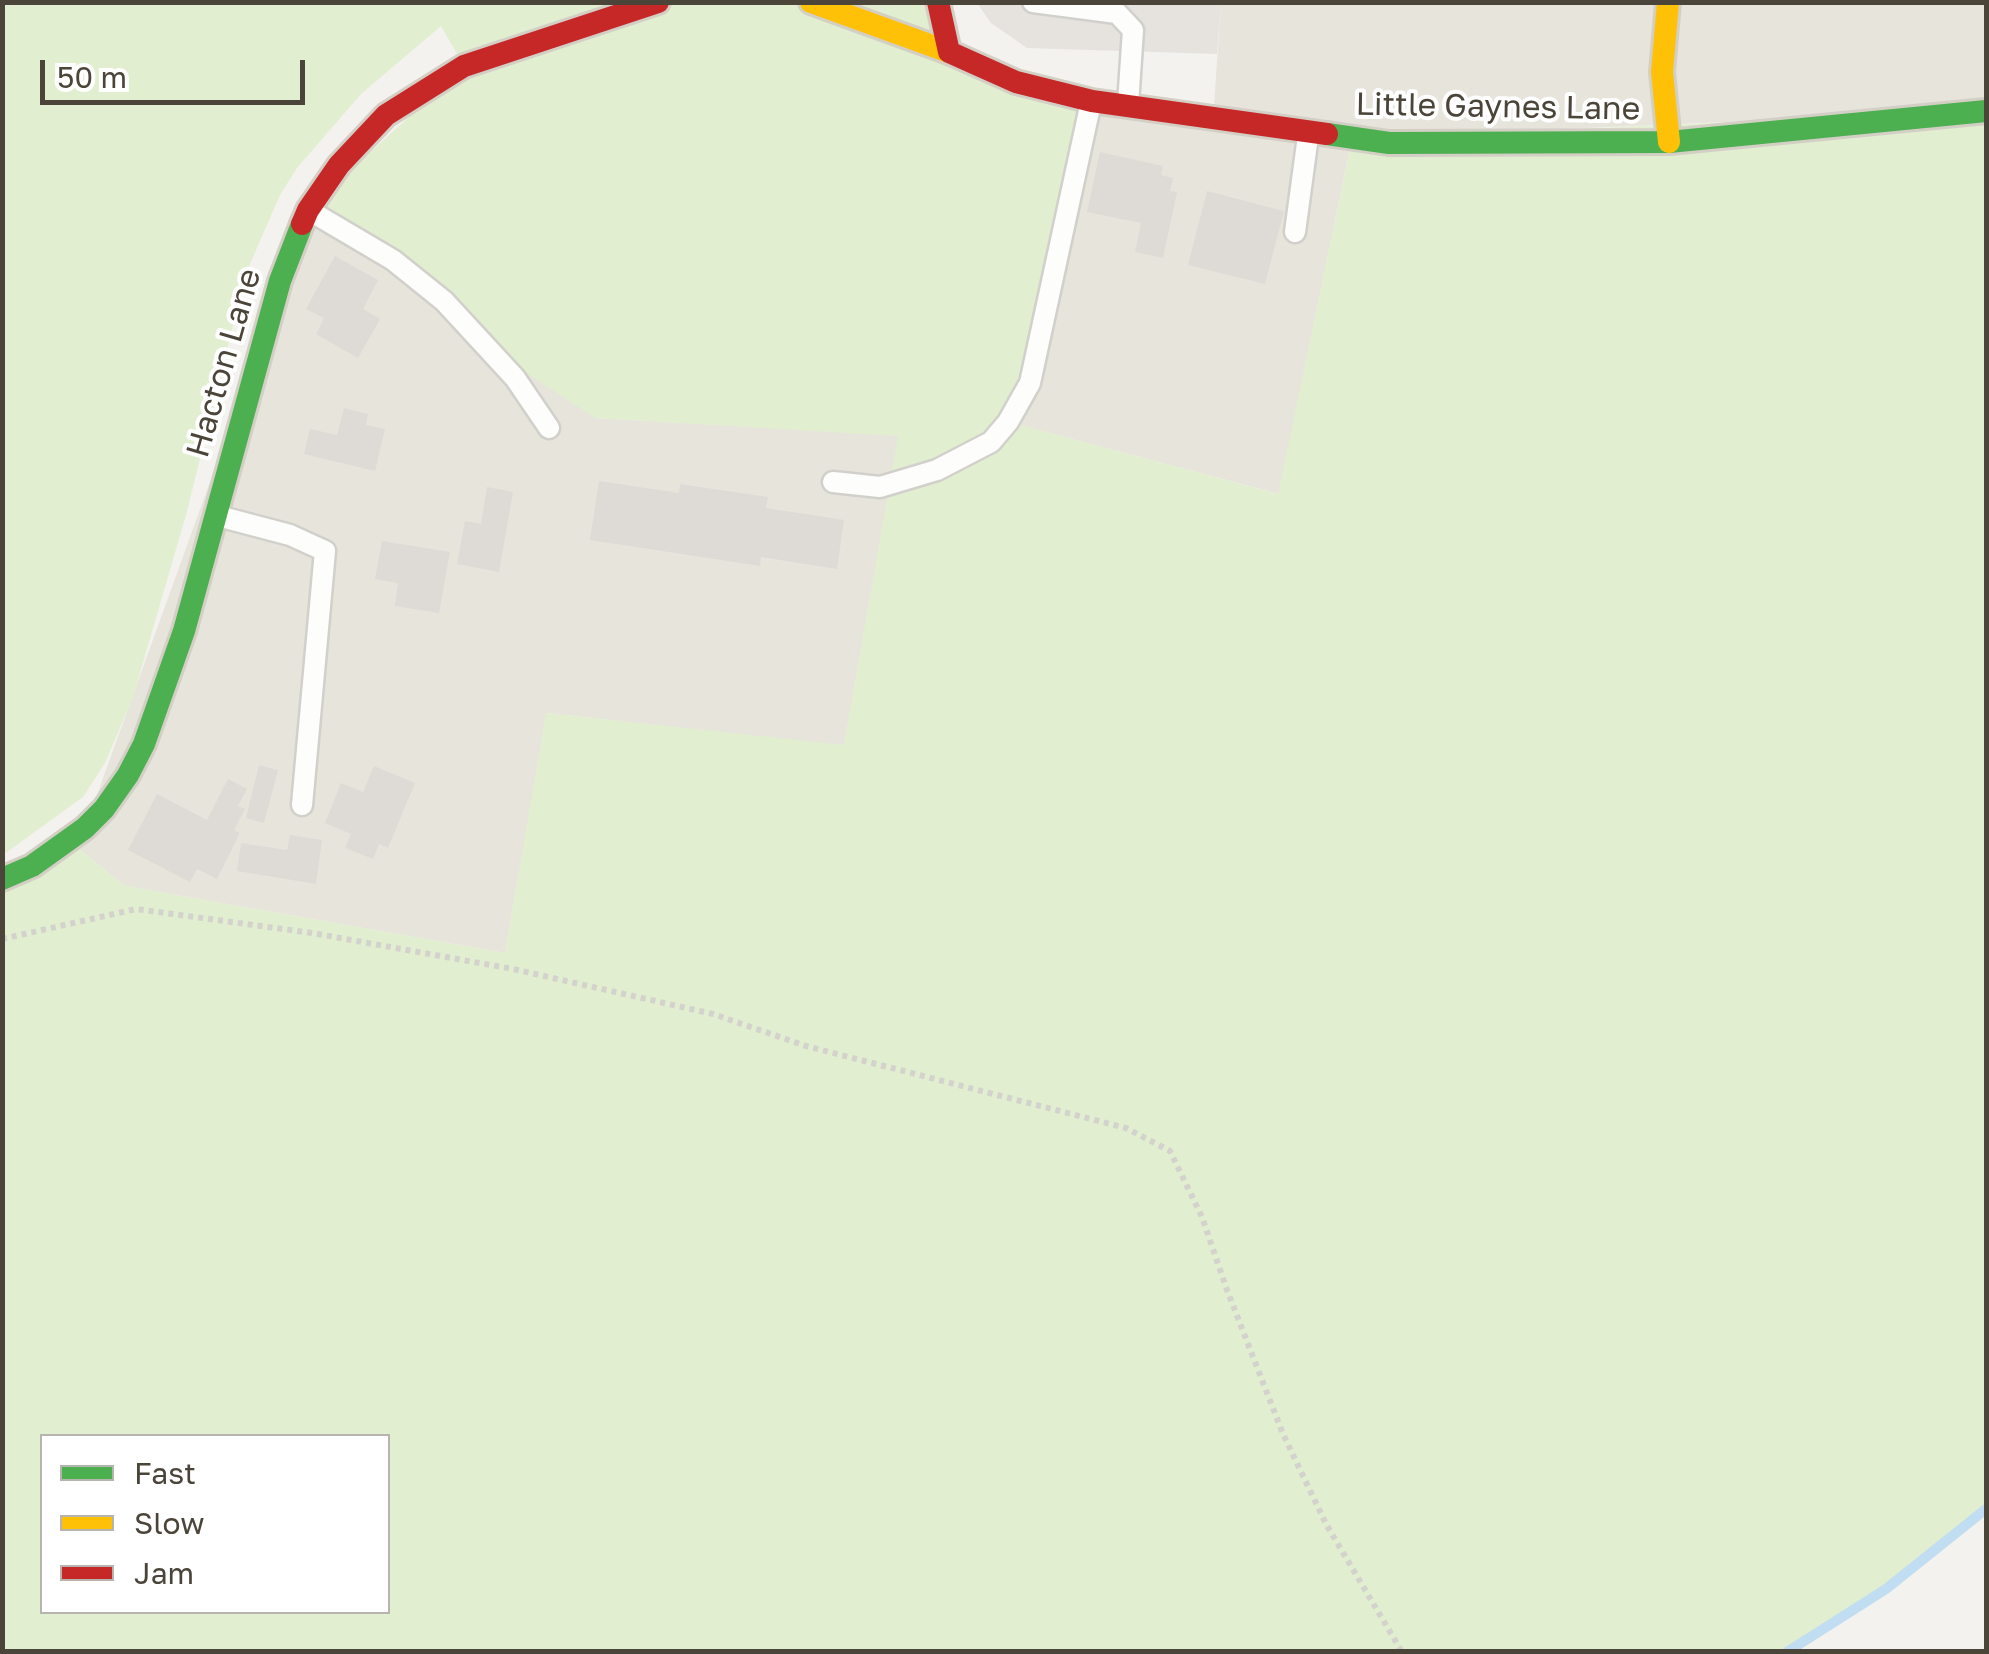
<!DOCTYPE html>
<html>
<head>
<meta charset="utf-8">
<style>
	body { margin:0 }
	#map { position:relative; width:1989px; height:1654px; overflow:hidden; background:#f4f2ee; font-family:"Golos Text",sans-serif }
	canvas { display:block }
	.frame { position:absolute; inset:0; border:5px solid #4b4439; pointer-events:none }
	.legend { position:absolute; left:40px; top:1434px; width:350px; height:180px; box-sizing:border-box; background:#fff; border:2px solid #b7b4b0; margin:0; padding:12px 18px; list-style:none; font-size:30px; color:#4b4439 }
	.legend li { display:flex; align-items:center; gap:20px; height:50px }
	.legend b { width:50px; border:2px solid #b7b4b0 }
	.scale { position:absolute; left:40px; top:60px; width:265px; height:45px; box-sizing:border-box; border:5px solid #4b4439; border-top:0; padding-left:12px; font-size:30px; line-height:35px; white-space:nowrap; color:#4b4439; -webkit-text-stroke:8px #fff; paint-order:stroke }
</style>
</head>
<body>
<div id="map">
<canvas width="1989" height="1654"></canvas>
<div class="frame"></div>
<ul class="legend">
<li><b style="height:12px;background:#4caf50"></b>Fast</li>
<li><b style="height:12px;background:#ffc107"></b>Slow</li>
<li><b style="height:12px;background:#c62828"></b>Jam</li>
</ul>
<div class="scale">50 m</div>
</div>
<script>
const ctx = document.querySelector('canvas').getContext('2d');
ctx.lineJoin = 'round';
function paint(path, color) { ctx.fillStyle = color; ctx.fill(path, 'evenodd'); }
const poly = rows => new Path2D(rows.map(r => 'M' + r).join(''));
function trace(path, color, width, dash) { ctx.strokeStyle = color; ctx.lineWidth = width; ctx.lineCap = dash ? 'butt' : 'round'; ctx.setLineDash(dash || []); ctx.stroke(path); }
function label(font, color, halo, rows, align = 'center') {
  ctx.font = font + ' "Golos Text",sans-serif'; ctx.lineWidth = 8; ctx.setLineDash([]); ctx.textBaseline = 'middle'; ctx.strokeStyle = halo; ctx.fillStyle = color; for (const [text, x, y, turn = 0] of rows) {
    ctx.save(); ctx.translate(x, y); ctx.rotate((+turn || 0) * Math.PI / 180); ctx.textAlign = isNaN(turn) ? turn : align; if (halo) ctx.strokeText(text, 0, 0); ctx.fillText(text, 0, 0); ctx.restore();
  }
}
paint(poly([
	[1221,3,1986,3,1986,111,1352,138,1279,494,1008,422,1092,101,1213,120],
	[308,210,367,229,429,274,473,318,595,418,899,435,844,746,547,713,505,953,125,886,69,841,85,828]
]), '#e7e4dc');
paint(poly([
	[3,3,938,3,949,52,1092,101,1030,383,1009,422,1278,494,1352,139,1986,111,1986,1509,1886,1589,1787,1651,3,1651,3,879,69,841,125,886,505,953,546,713,844,745,898,436,595,418,525,372,429,274,367,229,308,210,464,66,441,26,361,94,297,168,280,195,246,273,186,515,133,697,105,763,83,797,3,855],
	[42,1436,388,1436,388,1612,42,1612]
]), '#e1eecf');
paint(poly([
	[977,3,1221,3,1217,54,1027,48,991,23]
]), '#e6e3df');
trace(poly([
	[1787,1652,1886,1589,1986,1509]
]), '#c0ddf1', 10);
paint(poly([
	[1100,152,1163,166,1161,175,1173,178,1170,191,1177,192,1163,258,1135,252,1141,223,1087,212],
	[1207,191,1284,211,1265,284,1188,265],
	[335,256,378,280,363,309,380,319,358,358,316,334,324,318,306,309],
	[344,408,368,414,366,425,385,429,375,471,304,454,310,429,337,435],
	[599,481,679,493,680,484,768,497,766,508,844,520,837,569,761,557,760,566,590,540],
	[487,487,513,492,499,572,457,564,465,521,481,524],
	[382,541,450,552,439,613,395,606,398,583,375,579],
	[259,765,278,770,264,823,246,818],
	[374,766,415,783,388,848,379,844,373,859,345,848,351,834,325,823,341,783,363,792],
	[228,779,247,789,238,806,245,809,234,830,240,833,217,879,197,869,190,882,128,850,157,794,207,820],
	[290,835,322,840,316,884,237,871,241,843,287,850]
]), '#dedbd6');
const lane = poly([
	[1033,2,1117,13,1133,30,1128,104],
	[310,211,393,260,444,301,515,378,549,428],
	[1295,232,1308,136],
	[833,482,880,487,937,470,991,442,1008,422,1030,383,1091,102],
	[218,516,290,535,325,551,302,805]
]);
const fast = poly([
	[1327,134,1389,143,1669,142,1986,111],
	[2,879,32,866,85,828,104,809,128,775,144,744,184,631,280,281,302,224]
]);
const slow = poly([
	[811,2,949,52],
	[1668,2,1662,72,1669,142]
]);
const jam = poly([
	[938,2,949,52,1016,82,1092,101,1327,134],
	[302,224,308,210,339,165,386,115,464,66,658,2]
]);
trace(lane, '#d2d0cb', 25);
trace(fast, '#d3cfc5', 28);
trace(slow, '#d3cfc5', 28);
trace(jam, '#d3cfc5', 28);
trace(poly([
	[2,939,136,909,312,933,513,969,713,1014,806,1046,1126,1128,1170,1151,1202,1217,1227,1290,1283,1434,1326,1524,1402,1652]
]), '#d3d2cc', 6, [5, 5]);
trace(lane, '#fdfdfc', 20);
trace(fast, '#4caf50', 22);
trace(slow, '#ffc107', 22);
trace(jam, '#c62828', 22);
label('32px', '#4b4439', '#fff', [
	["Little Gaynes Lane",1498,107,1],
	["Hacton Lane",224,363,-74]
]);
</script>
</body>
</html>
